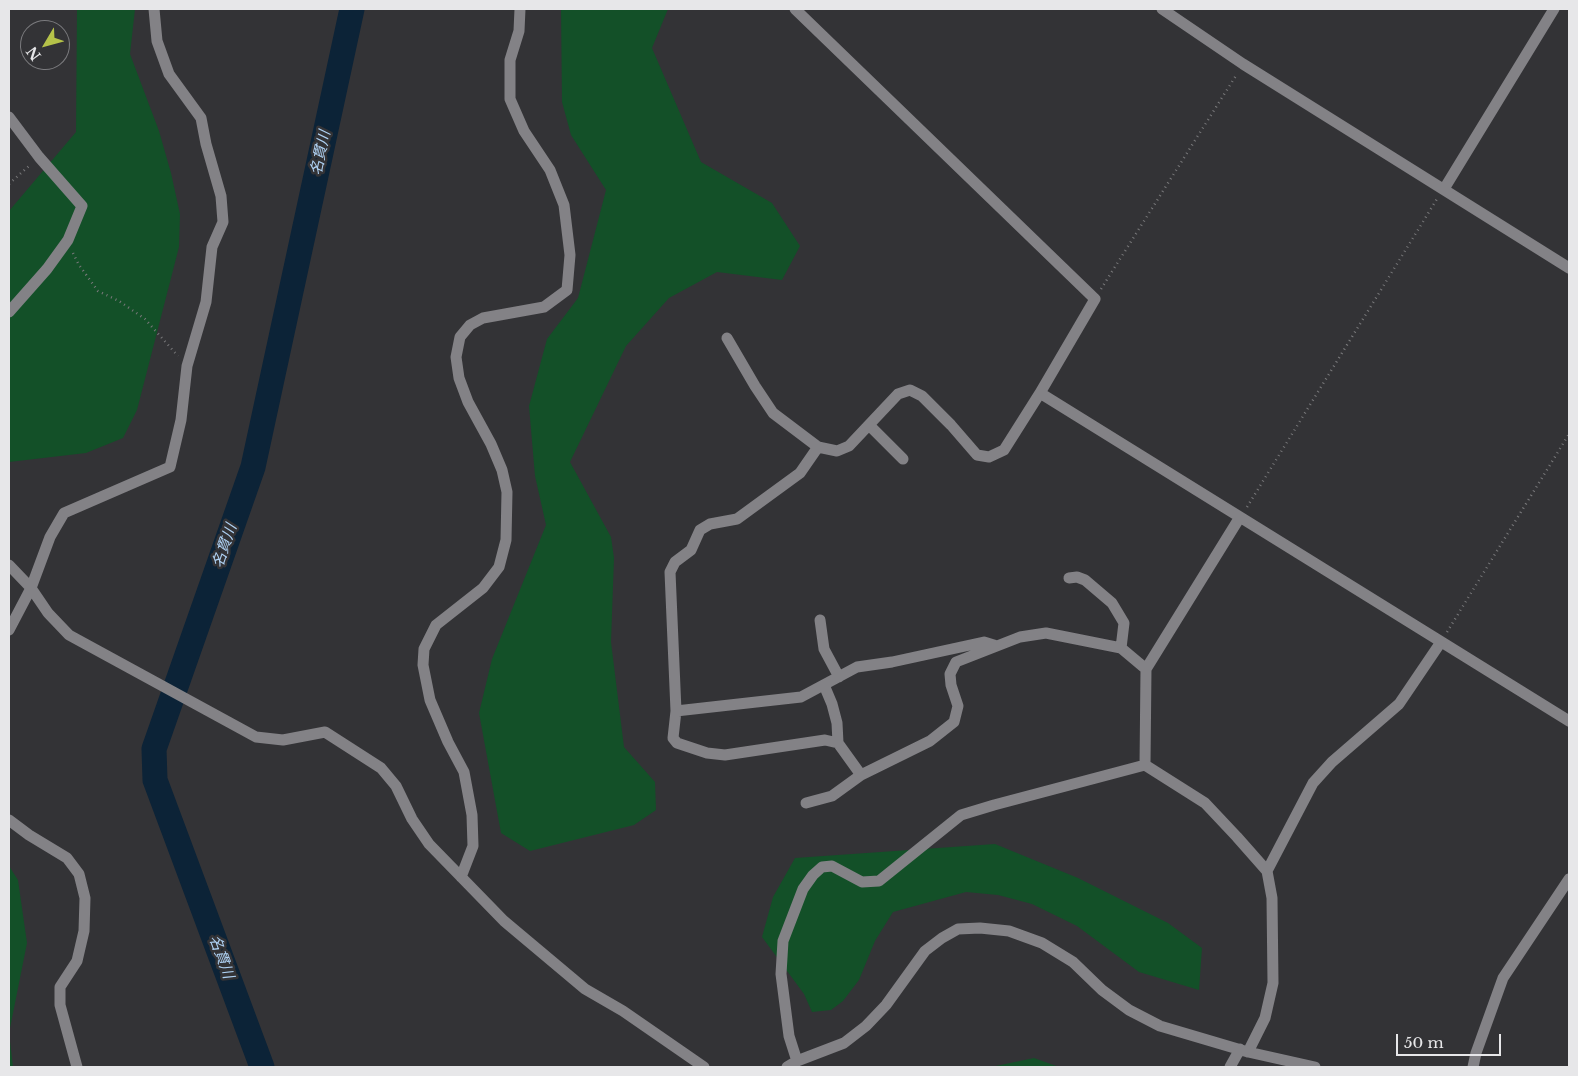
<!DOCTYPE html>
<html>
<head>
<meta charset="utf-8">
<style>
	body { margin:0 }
	#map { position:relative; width:1578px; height:1076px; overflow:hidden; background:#333336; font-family:"Libre Baskerville",serif }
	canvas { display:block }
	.frame { position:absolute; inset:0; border:10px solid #e7e7e9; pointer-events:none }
	.north { position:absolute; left:20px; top:20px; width:50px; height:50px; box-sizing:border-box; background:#333336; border:1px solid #7b7b7e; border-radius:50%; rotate:233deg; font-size:14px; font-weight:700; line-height:20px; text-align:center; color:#e7e7e9 }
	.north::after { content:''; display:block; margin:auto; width:18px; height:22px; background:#b5c249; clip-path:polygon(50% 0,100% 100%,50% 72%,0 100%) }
	.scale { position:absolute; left:1396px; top:1034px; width:105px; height:22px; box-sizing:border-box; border:2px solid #e7e7e9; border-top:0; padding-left:6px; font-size:15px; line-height:18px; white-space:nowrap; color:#e7e7e9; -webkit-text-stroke:4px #333336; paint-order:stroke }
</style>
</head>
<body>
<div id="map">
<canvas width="1578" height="1076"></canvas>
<div class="frame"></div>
<div class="north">N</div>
<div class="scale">50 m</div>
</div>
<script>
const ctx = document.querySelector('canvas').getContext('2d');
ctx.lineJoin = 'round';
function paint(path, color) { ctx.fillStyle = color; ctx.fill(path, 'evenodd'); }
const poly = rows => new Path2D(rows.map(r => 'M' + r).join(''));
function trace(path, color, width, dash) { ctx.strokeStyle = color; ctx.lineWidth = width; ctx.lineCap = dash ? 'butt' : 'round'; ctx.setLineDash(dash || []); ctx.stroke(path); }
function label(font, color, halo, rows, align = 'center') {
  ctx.font = font + ' "Libre Baskerville","Noto Sans JP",serif'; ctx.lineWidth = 5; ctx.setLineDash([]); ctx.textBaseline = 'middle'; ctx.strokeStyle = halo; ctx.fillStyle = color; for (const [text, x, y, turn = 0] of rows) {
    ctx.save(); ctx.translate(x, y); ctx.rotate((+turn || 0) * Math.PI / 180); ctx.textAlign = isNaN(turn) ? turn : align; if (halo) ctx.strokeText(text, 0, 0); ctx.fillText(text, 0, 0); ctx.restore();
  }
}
paint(poly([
	[77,9,135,9,130,54,159,131,171,173,180,214,179,247,137,410,123,438,86,453,9,462,9,211,76,132],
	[561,9,668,9,652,48,701,162,772,203,800,246,782,280,717,272,669,298,626,346,570,462,611,537,614,558,611,642,624,747,655,782,656,810,634,825,530,851,501,833,479,713,492,659,546,525,535,476,529,406,547,339,578,298,606,190,571,135,562,102],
	[995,844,1078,878,1168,923,1202,948,1199,990,1139,972,1077,926,1032,904,998,895,966,892,893,912,875,941,859,980,843,1001,831,1010,812,1012,804,994,762,937,773,897,795,858],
	[9,866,18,880,27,943,9,1033,13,1067,9,1067],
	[1034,1058,1059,1067,991,1067]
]), '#135028');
trace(poly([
	[262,1067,155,780,154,749,253,467,352,9]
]), '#0c2337', 25);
trace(poly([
	[9,184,30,165],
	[73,253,79,265,98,291,119,301,145,319,178,356],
	[1101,289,1237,74],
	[1247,507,1437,199],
	[1447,632,1569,434]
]), '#79797b', 2.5, [1, 4]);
trace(poly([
	[795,9,1095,299,1040,393,1004,450,989,457,977,455,951,425,922,396,910,390,898,394,849,446,837,451,818,447],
	[1162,9,1243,64,1569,268],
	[9,117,39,157,82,206,68,240,47,269,9,312],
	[1444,189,1554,9],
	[1040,393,1569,721],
	[869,425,903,459],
	[9,565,31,588,48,613,69,635,256,737,283,740,325,732,381,768,396,786,412,819,429,844,504,921,585,989,623,1011,704,1067],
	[1069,578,1077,577,1085,580,1112,603,1124,623,1121,648],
	[820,620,824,649,839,677],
	[9,630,31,588,50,537,64,513,170,467,181,420,187,366,206,302,212,247,223,222,221,196,206,144,201,118,169,74,157,41,154,9],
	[824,685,832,704,837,723,838,743],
	[676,711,670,572,675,562,691,550,700,530,710,524,737,519,800,473,818,447,773,413,755,386,727,338],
	[1145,765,1146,669,1240,517],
	[861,775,838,743,825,740,725,755,707,753,677,743,673,738,676,711,801,697,857,667,892,662,984,642,997,646],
	[806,803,832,796,861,775,930,741,954,722,958,706,951,685,950,674,956,662,1020,637,1046,633,1121,648,1146,669],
	[9,820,29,835,67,858,79,874,85,898,84,931,77,961,60,987,60,1005,77,1067],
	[1267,871,1313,783,1332,762,1399,704,1441,642],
	[461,877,473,846,472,815,464,772,448,742,430,700,423,665,424,649,436,625,483,588,499,567,506,540,507,492,502,470,491,444,468,402,459,378,456,357,460,337,470,325,483,318,544,307,567,290,570,255,564,205,550,170,524,131,510,99,510,60,519,31,520,9],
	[797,1061,789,1036,781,974,783,941,803,889,813,875,822,867,832,866,862,882,879,881,961,815,994,805,1145,765,1205,803,1237,837,1267,871,1272,898,1273,983,1265,1018,1248,1052],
	[787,1067,797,1061,844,1043,866,1026,886,1005,925,951,942,938,958,929,980,928,1009,931,1042,943,1073,962,1102,990,1129,1010,1160,1026,1248,1052,1315,1067],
	[1230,1067,1240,1049],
	[1473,1067,1476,1053,1503,978,1569,879]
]), '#838286', 11);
label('italic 15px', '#afd2f4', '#333336', [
	["名貫川",321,153,-78],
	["名貫川",225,546,-71],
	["名貫川",221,957,70]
]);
</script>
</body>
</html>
